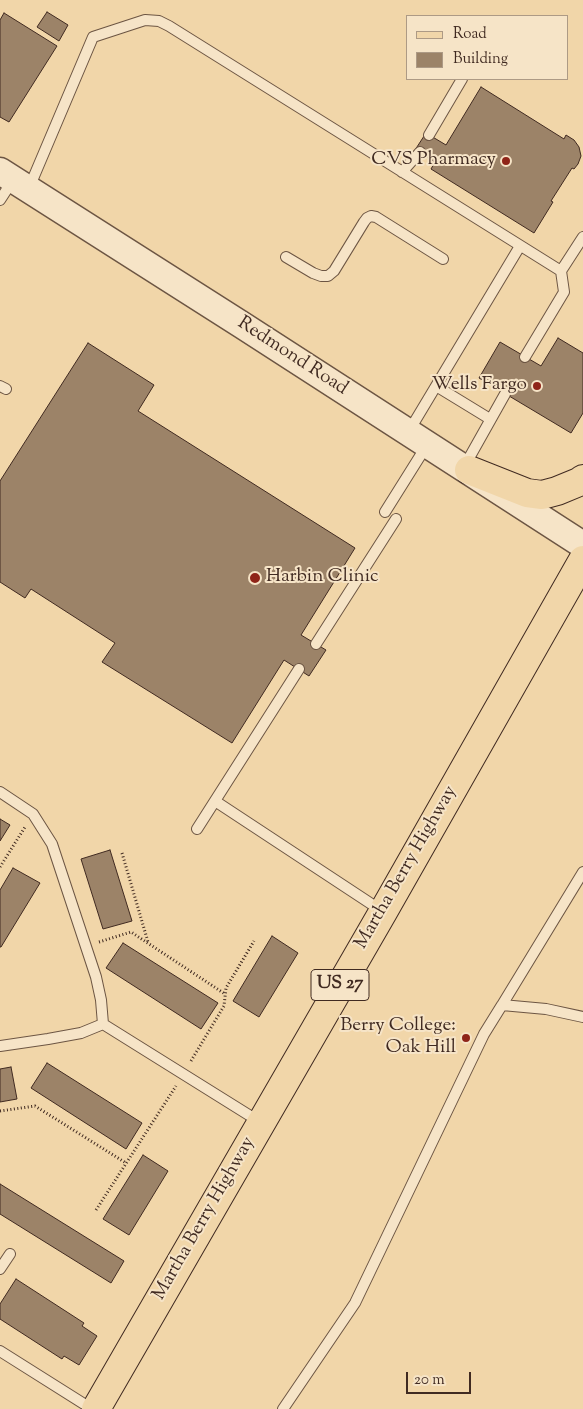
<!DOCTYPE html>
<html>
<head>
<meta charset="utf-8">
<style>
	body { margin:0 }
	#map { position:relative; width:583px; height:1409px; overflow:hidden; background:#f1d6a9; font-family:"Sorts Mill Goudy",serif }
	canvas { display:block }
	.legend { position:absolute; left:406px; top:15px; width:162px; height:65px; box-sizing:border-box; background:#f6e4c7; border:1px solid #ad9a85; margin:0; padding:6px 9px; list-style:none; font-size:15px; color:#402a21 }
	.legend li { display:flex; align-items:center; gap:10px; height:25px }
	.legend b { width:25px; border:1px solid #ad9a85 }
	.scale { position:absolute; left:406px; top:1372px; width:65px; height:22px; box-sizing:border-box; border:2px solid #402a21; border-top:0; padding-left:6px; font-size:15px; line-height:18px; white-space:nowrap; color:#402a21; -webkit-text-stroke:4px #f6e4c7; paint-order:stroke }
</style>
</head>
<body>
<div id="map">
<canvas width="583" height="1409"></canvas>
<ul class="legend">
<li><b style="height:6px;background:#f1d6a9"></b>Road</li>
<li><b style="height:14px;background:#9c8368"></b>Building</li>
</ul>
<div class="scale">20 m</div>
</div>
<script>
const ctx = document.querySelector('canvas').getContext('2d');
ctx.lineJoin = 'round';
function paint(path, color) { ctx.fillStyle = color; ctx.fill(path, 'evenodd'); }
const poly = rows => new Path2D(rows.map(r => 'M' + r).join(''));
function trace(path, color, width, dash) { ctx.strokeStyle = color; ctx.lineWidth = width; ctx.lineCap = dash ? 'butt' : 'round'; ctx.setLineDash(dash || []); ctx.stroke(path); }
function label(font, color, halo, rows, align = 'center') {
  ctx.font = font + ' "Sorts Mill Goudy",serif'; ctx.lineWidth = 4; ctx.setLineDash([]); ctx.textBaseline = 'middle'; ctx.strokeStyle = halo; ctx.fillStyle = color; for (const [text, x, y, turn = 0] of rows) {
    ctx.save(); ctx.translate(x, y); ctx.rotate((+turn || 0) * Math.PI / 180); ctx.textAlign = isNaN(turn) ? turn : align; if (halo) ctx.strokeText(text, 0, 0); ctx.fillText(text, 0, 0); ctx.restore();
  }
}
const building = poly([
	[47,12,68,25,59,41,37,27,47,12],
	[4,13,57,46,9,122,0,117,0,20,4,13],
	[481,87,564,139,566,135,574,140,579,147,581,156,578,164,574,169,572,168,551,201,553,202,534,233,431,169,435,162,415,150,426,133,446,145,481,87],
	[558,338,583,353,583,413,571,433,479,378,500,342,541,366,558,338],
	[88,343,154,385,138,411,355,548,301,635,326,650,309,676,284,660,232,743,102,662,115,643,31,589,25,598,0,582,0,481,88,343],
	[0,819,10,825,0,841,0,819],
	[110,850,132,921,103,929,81,859,110,850],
	[13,868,40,883,1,947,0,947,0,890,13,868],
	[272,936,298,953,259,1017,233,1001,272,936],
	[123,943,218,1003,201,1029,106,968,123,943],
	[47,1063,142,1123,126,1149,31,1088,47,1063],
	[11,1067,17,1099,0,1102,0,1069,11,1067],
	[143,1155,168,1171,129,1235,103,1219,143,1155],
	[0,1184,124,1261,111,1283,0,1214,0,1184],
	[16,1279,84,1323,82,1326,97,1336,79,1365,64,1356,62,1359,0,1319,0,1304,16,1279]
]);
paint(building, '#9c8368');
trace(building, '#402a21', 1);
const service = poly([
	[429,135,462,79],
	[402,172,420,152],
	[29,188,93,37,145,20,159,21,169,26,561,271],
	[0,200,13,180],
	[286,257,313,273,321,276,328,276,334,271,364,222,367,218,371,216,376,217,443,259],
	[525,357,564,292,561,271,583,237],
	[0,386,6,389],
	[436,386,490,419],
	[409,431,520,246],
	[464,467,505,394],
	[385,512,427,445],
	[316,644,396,519],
	[0,792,33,814,52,844,96,977,101,1000,103,1024],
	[215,801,382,911],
	[197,829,299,669],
	[502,1005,583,872],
	[103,1024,260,1122],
	[0,1046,48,1039,81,1033,103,1024],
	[0,1269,10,1254],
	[0,1351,92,1409],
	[283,1409,355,1303,484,1034,502,1005,546,1009,583,1017]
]);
const tertiary = poly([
	[0,171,242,325,583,545]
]);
const primary = poly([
	[469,470,527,493,542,495,557,491,579,482,583,479],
	[96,1409,383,912,583,560]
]);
trace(service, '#6c5543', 12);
trace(tertiary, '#6c5543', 29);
trace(primary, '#402a21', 30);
trace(poly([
	[122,853,148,942],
	[0,867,25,827],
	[99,942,131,932,225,994],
	[191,1061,224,1006,226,988,254,941],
	[0,1111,35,1106,126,1163],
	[96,1210,176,1086]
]), '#402a21', 3, [1, 2.5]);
trace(service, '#f6e4c7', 10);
trace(tertiary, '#f6e4c7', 26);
trace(primary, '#f1d6a9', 28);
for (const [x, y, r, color] of [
	[506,161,5,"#8f2418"],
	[537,386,5,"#8f2418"],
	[255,578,6,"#8f2418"],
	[466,1038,5,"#8f2418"]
]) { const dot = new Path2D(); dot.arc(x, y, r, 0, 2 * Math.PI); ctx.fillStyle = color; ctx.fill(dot); trace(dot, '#f6e4c7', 2); }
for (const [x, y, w] of [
	[340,985,58]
]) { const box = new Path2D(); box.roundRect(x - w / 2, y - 15.5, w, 31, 4); ctx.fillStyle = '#f6e4c7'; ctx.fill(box); trace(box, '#402a21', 1); }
label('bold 18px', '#402a21', null, [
	["US 27",340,985]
]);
label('19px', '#402a21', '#f6e4c7', [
	["CVS Pharmacy",496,161],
	["Wells Fargo",527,386],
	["Harbin Clinic",266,578,"left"],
	["Berry College:",456,1027],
	["Oak Hill",456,1049]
], 'right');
label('19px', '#402a21', '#f6e4c7', [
	["Redmond Road",292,357,33],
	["Martha Berry Highway",407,868,-60],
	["Martha Berry Highway",205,1219,-60]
]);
</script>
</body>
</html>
